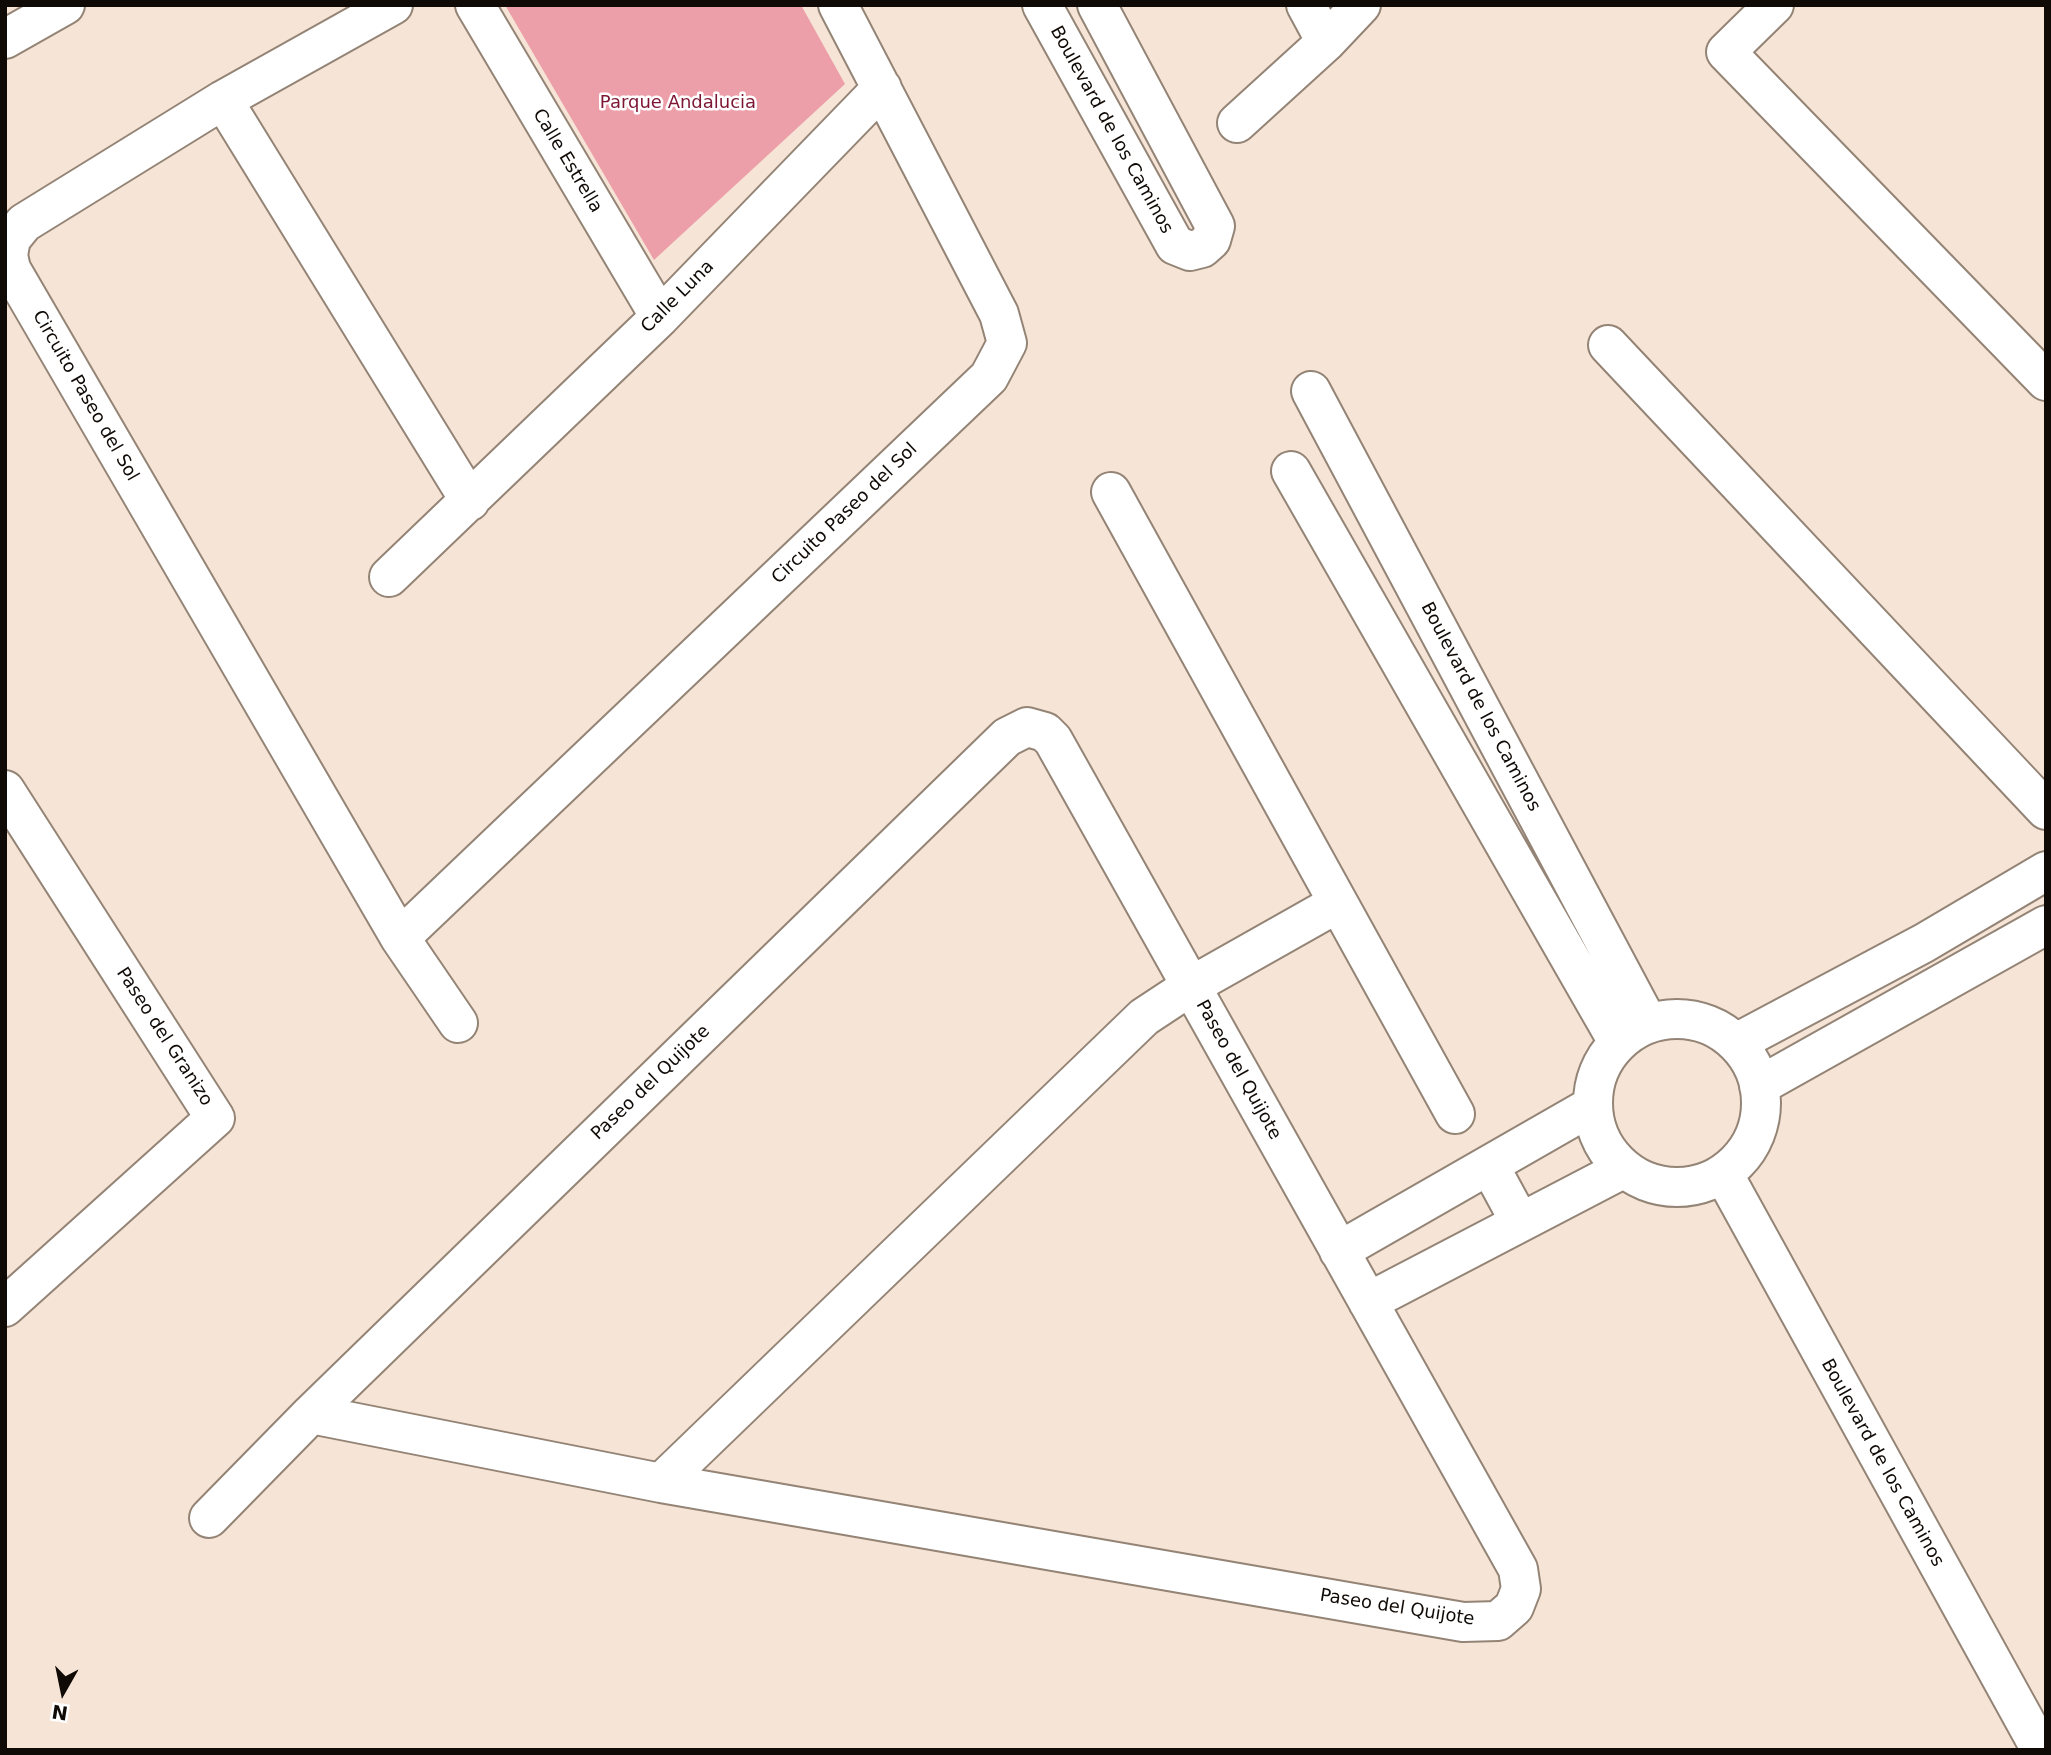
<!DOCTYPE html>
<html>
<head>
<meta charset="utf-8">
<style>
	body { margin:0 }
	#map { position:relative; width:2051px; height:1755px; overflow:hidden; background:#f6e5d6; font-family:"DejaVu Sans",sans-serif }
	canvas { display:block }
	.frame { position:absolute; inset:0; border:7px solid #100a06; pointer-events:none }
	.north { position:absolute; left:28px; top:1657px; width:70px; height:70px; -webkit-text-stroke:5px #fff; paint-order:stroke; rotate:189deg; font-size:19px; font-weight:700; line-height:28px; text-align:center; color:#100a06 }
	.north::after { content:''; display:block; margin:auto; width:24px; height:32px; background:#100a06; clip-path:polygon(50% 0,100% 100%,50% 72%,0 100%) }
</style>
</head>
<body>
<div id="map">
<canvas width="2051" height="1755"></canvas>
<div class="frame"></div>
<div class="north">N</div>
</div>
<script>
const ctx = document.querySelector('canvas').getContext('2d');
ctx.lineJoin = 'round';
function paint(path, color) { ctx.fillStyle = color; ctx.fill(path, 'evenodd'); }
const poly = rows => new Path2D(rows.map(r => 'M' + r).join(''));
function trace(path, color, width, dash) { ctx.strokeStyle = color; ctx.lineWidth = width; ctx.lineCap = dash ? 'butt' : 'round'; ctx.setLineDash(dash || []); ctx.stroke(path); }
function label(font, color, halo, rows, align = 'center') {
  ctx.font = font + ' "DejaVu Sans",sans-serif'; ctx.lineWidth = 5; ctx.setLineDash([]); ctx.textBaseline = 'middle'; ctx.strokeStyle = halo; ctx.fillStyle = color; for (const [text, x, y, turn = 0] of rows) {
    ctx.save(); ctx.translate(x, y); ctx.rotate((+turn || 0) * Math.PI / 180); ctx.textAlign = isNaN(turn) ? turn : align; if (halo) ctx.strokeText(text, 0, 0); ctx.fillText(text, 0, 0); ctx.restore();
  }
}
paint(poly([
	[505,5,801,5,845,84,654,260]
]), '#ed9fa9');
const minor = poly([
	[393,5,223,100,24,223,11,239,8,255,11,269,400,938,989,377,1007,343,999,314,838,5],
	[475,5,660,317],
	[1042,5,1175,245,1190,251,1202,248,1211,240,1215,226,1097,5],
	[1306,5,1326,42],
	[1774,5,1726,52,2046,381],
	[223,100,470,501],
	[1237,123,1326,42,1361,5],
	[1608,345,2046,810],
	[1311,391,1648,1023],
	[1291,471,1618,1042],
	[1111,492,1455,1114],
	[389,577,660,317,882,88],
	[5,790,215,1118,5,1307],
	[400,938,458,1023],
	'1593 1103a84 84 0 1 1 168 0a84 84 0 1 1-168 0Z',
	[1736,1043,1924,943,2046,871],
	[1759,1086,2046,925],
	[1489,1165,1520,1222],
	[1724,1175,2041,1750],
	[1339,1251,1592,1106],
	[1368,1302,1623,1169],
	[661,1483,1144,1017,1191,986,1338,903],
	[209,1518,311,1414,1007,737,1027,727,1045,732,1053,740,1518,1569,1521,1589,1514,1607,1498,1621,1463,1622,661,1483,311,1414]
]);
const secondary = poly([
	[5,39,65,5]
]);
trace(minor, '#948476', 42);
trace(secondary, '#948476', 42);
trace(minor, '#fff', 38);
trace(secondary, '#fff', 38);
label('18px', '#7d1533', '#fff', [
	["Parque Andalucia",678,103]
]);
label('18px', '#100a06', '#fff', [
	["Boulevard de los Caminos",1111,130,61],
	["Calle Estrella",567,161,59],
	["Calle Luna",678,297,-45],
	["Circuito Paseo del Sol",85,396,60],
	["Circuito Paseo del Sol",845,514,-44],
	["Boulevard de los Caminos",1480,707,62],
	["Paseo del Granizo",164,1037,57],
	["Paseo del Quijote",1238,1070,61],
	["Paseo del Quijote",651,1083,-44],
	["Boulevard de los Caminos",1882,1463,61],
	["Paseo del Quijote",1397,1608,9]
]);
</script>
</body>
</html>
